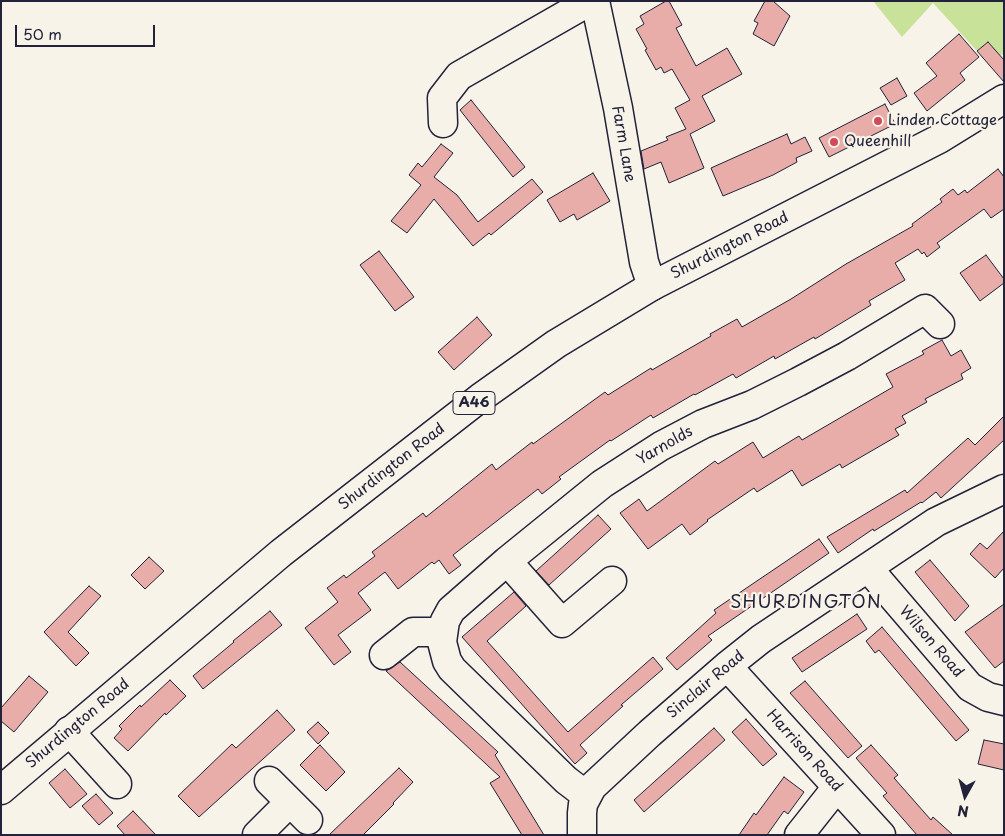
<!DOCTYPE html>
<html>
<head>
<meta charset="utf-8">
<style>
	body { margin:0 }
	#map { position:relative; width:1005px; height:836px; overflow:hidden; background:#f7f3e8; font-family:"Playpen Sans",sans-serif }
	canvas { display:block }
	.frame { position:absolute; inset:0; border:2px solid #22223b; pointer-events:none }
	.north { position:absolute; left:940px; top:771px; width:50px; height:50px; -webkit-text-stroke:4px #f7f3e8; paint-order:stroke; rotate:187deg; font-size:14px; font-weight:700; line-height:20px; text-align:center; color:#22223b }
	.north::after { content:''; display:block; margin:auto; width:18px; height:22px; background:#22223b; clip-path:polygon(50% 0,100% 100%,50% 72%,0 100%) }
	.scale { position:absolute; left:15px; top:25px; width:140px; height:22px; box-sizing:border-box; border:2px solid #22223b; border-top:0; padding-left:6px; font-size:15px; line-height:18px; white-space:nowrap; color:#22223b; -webkit-text-stroke:4px #f7f3e8; paint-order:stroke }
</style>
</head>
<body>
<div id="map">
<canvas width="1005" height="836"></canvas>
<div class="frame"></div>
<div class="north">N</div>
<div class="scale">50 m</div>
</div>
<script>
const ctx = document.querySelector('canvas').getContext('2d');
ctx.lineJoin = 'round';
function paint(path, color) { ctx.fillStyle = color; ctx.fill(path, 'evenodd'); }
const poly = rows => new Path2D(rows.map(r => 'M' + r).join(''));
function trace(path, color, width, dash) { ctx.strokeStyle = color; ctx.lineWidth = width; ctx.lineCap = dash ? 'butt' : 'round'; ctx.setLineDash(dash || []); ctx.stroke(path); }
function label(font, color, halo, rows, align = 'center') {
  ctx.font = font + ' "Playpen Sans",sans-serif'; ctx.lineWidth = 4.5; ctx.setLineDash([]); ctx.textBaseline = 'middle'; ctx.strokeStyle = halo; ctx.fillStyle = color; for (const [text, x, y, turn = 0] of rows) {
    ctx.save(); ctx.translate(x, y); ctx.rotate((+turn || 0) * Math.PI / 180); ctx.textAlign = isNaN(turn) ? turn : align; if (halo) ctx.strokeText(text, 0, 0); ctx.fillText(text, 0, 0); ctx.restore();
  }
}
paint(poly([
	[873,1,1004,1,1004,53,1000,56,988,42,977,51,933,3,902,37]
]), '#c9e299');
const building = poly([
	[666,1,669,1,682,25,676,28,696,66,727,48,742,74,702,96,715,121,690,134,704,168,669,183,661,162,644,169,641,151,668,140,666,137,686,129,675,108,690,100,672,69,664,73,661,67,656,70,645,50,647,49,636,29,644,24,640,16,666,1],
	[765,1,773,1,790,16,774,46,753,34,758,23,754,21,765,1],
	[959,34,979,57,960,73,965,80,927,111,914,93,937,76,926,63,959,34],
	[988,42,1004,60,1004,82,977,51,988,42],
	[897,78,907,96,891,105,880,88,897,78],
	[471,100,525,167,513,177,460,110,471,100],
	[885,104,895,124,829,157,819,138,885,104],
	[787,134,791,144,805,137,812,151,796,158,797,162,773,175,723,196,711,168,787,134],
	[441,144,453,153,434,177,457,195,478,222,532,179,543,192,491,235,489,233,473,246,434,199,407,233,391,221,421,185,409,175,418,163,422,167,441,144],
	[998,169,1004,177,1004,209,991,218,984,209,937,243,940,247,927,257,924,252,922,254,918,249,895,263,905,280,869,301,871,305,815,339,814,337,775,359,774,356,736,378,733,374,695,395,694,394,653,418,651,415,611,441,610,440,559,477,561,479,542,494,538,489,453,555,461,565,449,574,439,560,434,564,432,562,398,589,385,572,358,593,371,610,338,635,351,652,334,665,305,628,338,602,327,588,344,575,346,578,375,556,372,552,423,513,426,517,492,464,496,470,532,442,533,444,605,392,608,395,651,368,652,370,711,336,710,334,737,319,742,327,791,299,846,264,913,226,912,224,942,202,940,199,953,189,958,195,965,190,967,193,998,169],
	[593,173,610,201,577,220,574,214,560,222,547,200,593,173],
	[379,251,414,297,395,311,360,265,379,251],
	[986,255,1004,279,1004,283,980,301,960,273,986,255],
	[477,317,492,335,454,370,438,352,477,317],
	[942,340,951,356,961,350,971,368,961,374,963,379,925,399,927,402,902,416,906,423,895,429,899,435,842,468,840,464,802,486,792,470,757,492,754,488,707,520,708,521,690,535,682,524,648,549,620,513,639,499,647,511,715,461,718,464,753,442,763,458,799,436,802,440,893,387,886,374,924,354,922,351,942,340],
	[1004,416,1004,440,941,498,936,492,922,503,921,502,874,531,873,529,838,553,827,537,905,490,907,493,968,438,975,445,1004,416],
	[598,515,611,529,549,585,536,571,598,515],
	[1004,531,1004,568,995,578,970,554,980,543,987,549,1004,531],
	[819,539,829,553,708,636,712,640,677,670,666,658,716,613,714,610,819,539],
	[149,557,164,571,145,589,131,575,149,557],
	[930,560,969,606,955,621,915,572,930,560],
	[89,586,101,596,68,632,89,653,76,666,44,632,89,586],
	[514,592,526,606,487,641,568,732,653,657,663,669,621,705,623,706,580,745,587,753,575,764,462,637,514,592],
	[1004,604,1004,661,995,668,965,632,1004,604],
	[270,611,282,625,203,689,193,676,234,642,233,641,270,611],
	[857,614,867,629,802,672,792,658,857,614],
	[882,627,969,730,956,741,879,650,875,653,866,641,882,627],
	[400,662,498,752,495,755,544,835,522,835,490,783,500,777,386,671,400,662],
	[29,676,48,692,14,732,1,721,1,708,29,676],
	[170,680,186,696,166,715,165,713,128,751,114,738,122,729,119,726,140,705,141,707,170,680],
	[805,681,862,746,848,758,790,693,805,681],
	[277,710,295,730,199,817,178,796,232,744,236,748,277,710],
	[746,719,777,754,763,766,732,732,746,719],
	[318,722,329,733,318,744,307,732,318,722],
	[714,728,725,740,644,812,634,800,714,728],
	[984,740,1004,744,1004,770,978,764,984,740],
	[320,745,345,772,326,791,300,765,320,745],
	[871,745,898,775,894,778,931,820,933,817,953,835,917,835,883,796,887,793,856,758,871,745],
	[399,768,413,782,393,803,394,804,363,835,329,835,399,768],
	[65,769,87,794,70,808,49,783,65,769],
	[784,777,804,792,788,814,784,811,767,835,739,835,754,813,756,815,784,777],
	[96,794,113,813,99,825,82,806,96,794],
	[133,811,156,835,125,835,117,826,133,811]
]);
paint(building, '#e8ada8');
trace(building, '#22223b', 1);
const minor = poly([
	[595,1,618,108,644,262,652,286],
	[443,123,442,98,459,76,590,1],
	[507,561,562,623,612,581],
	[868,568,970,687,988,697,1004,701],
	[384,655,413,632,442,632],
	[727,666,881,835],
	[69,731,117,784],
	[269,781,290,802],
	[587,796,566,780,452,669,447,661,442,642,445,621,451,610,507,561,602,484,661,446,703,424,752,405,798,382,847,356,925,309,940,324],
	[257,835,290,802,308,820],
	[582,835,582,813,583,804,592,787,650,733,727,666,761,639,936,522,1004,489],
	[799,835,837,787]
]);
const major = poly([
	[1,790,281,553,480,398,556,344,652,286,939,139,1004,99]
]);
trace(minor, '#22223b', 31);
trace(major, '#22223b', 31);
trace(minor, '#f7f3e8', 28);
trace(major, '#f7f3e8', 28);
for (const [x, y, r, color] of [
	[878,121,5,"#d1495b"],
	[834,142,5,"#d1495b"]
]) { const dot = new Path2D(); dot.arc(x, y, r, 0, 2 * Math.PI); ctx.fillStyle = color; ctx.fill(dot); trace(dot, '#f7f3e8', 2); }
for (const [x, y, w] of [
	[474,403,42]
]) { const box = new Path2D(); box.roundRect(x - w / 2, y - 11.5, w, 23, 4); ctx.fillStyle = '#f7f3e8'; ctx.fill(box); trace(box, '#22223b', 1); }
label('bold 14px', '#22223b', null, [
	["A46",474,403]
]);
label('15px', '#22223b', '#f7f3e8', [
	["Linden Cottage",888,121],
	["Queenhill",844,142]
], 'left');
label('15px', '#22223b', '#f7f3e8', [
	["Farm Lane",623,144,80],
	["Shurdington Road",730,246,-27],
	["Yarnolds",665,446,-30],
	["Shurdington Road",392,467,-38],
	["Wilson Road",931,642,49],
	["Sinclair Road",706,685,-40],
	["Shurdington Road",78,724,-40],
	["Harrison Road",804,751,48]
]);
ctx.letterSpacing = '1px';
label('18px', '#22223b', '#f7f3e8', [
	["SHURDINGTON",806,603]
]);
ctx.letterSpacing = '0px';
</script>
</body>
</html>
